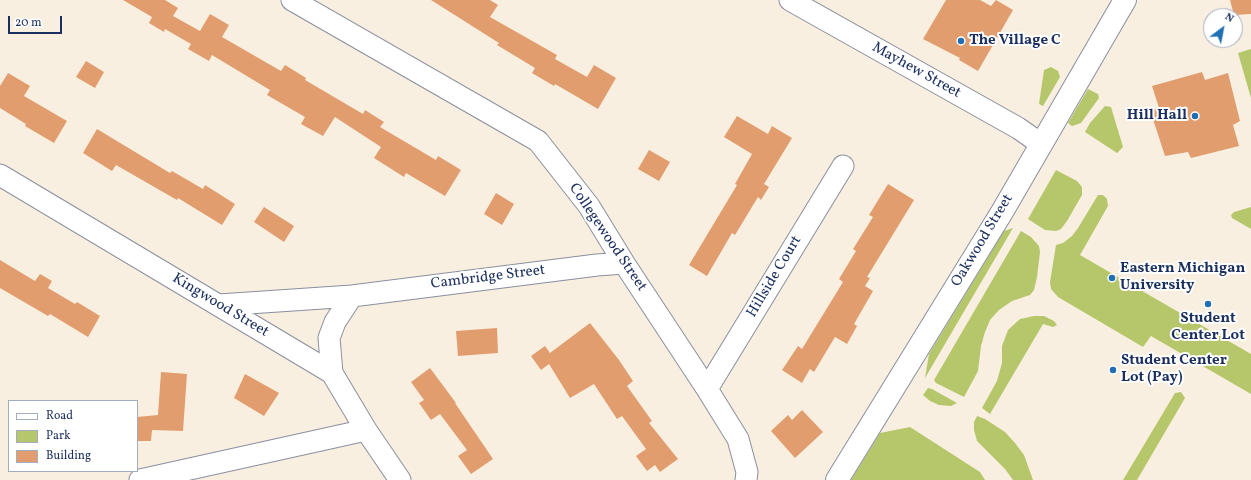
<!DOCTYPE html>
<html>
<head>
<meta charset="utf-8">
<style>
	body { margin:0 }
	#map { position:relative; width:1251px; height:480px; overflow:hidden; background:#f8efe0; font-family:Vollkorn,serif }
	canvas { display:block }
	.legend { position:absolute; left:8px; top:400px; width:130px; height:72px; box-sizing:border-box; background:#fff; border:1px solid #a4acbf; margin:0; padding:5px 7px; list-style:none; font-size:12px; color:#1b2f5e }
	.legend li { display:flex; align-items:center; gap:8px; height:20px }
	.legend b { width:20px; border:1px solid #a4acbf }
	.north { position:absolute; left:1203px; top:8px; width:40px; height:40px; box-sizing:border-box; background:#fff; border:1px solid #a4acbf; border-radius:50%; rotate:32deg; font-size:11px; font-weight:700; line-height:16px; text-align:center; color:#1b2f5e }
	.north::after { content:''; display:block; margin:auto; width:14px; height:18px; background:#1f6fb2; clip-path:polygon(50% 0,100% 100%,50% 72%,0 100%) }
	.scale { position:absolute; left:8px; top:16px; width:54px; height:18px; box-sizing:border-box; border:2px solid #1b2f5e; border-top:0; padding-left:5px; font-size:12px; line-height:14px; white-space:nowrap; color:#1b2f5e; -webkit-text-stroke:3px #fff; paint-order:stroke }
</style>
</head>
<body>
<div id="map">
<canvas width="1251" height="480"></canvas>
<ul class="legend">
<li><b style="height:5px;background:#fff"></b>Road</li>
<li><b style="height:11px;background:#b5c76a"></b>Park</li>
<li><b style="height:11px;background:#e29d6e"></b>Building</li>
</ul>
<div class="north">N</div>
<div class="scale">20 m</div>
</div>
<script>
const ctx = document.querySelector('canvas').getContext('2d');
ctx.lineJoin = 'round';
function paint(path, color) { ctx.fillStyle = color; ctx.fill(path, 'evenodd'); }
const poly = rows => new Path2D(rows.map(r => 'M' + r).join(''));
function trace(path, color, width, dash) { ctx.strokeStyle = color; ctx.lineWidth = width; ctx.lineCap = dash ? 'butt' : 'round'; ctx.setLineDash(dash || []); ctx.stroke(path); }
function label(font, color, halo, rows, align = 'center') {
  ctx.font = font + ' Vollkorn,serif'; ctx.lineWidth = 4; ctx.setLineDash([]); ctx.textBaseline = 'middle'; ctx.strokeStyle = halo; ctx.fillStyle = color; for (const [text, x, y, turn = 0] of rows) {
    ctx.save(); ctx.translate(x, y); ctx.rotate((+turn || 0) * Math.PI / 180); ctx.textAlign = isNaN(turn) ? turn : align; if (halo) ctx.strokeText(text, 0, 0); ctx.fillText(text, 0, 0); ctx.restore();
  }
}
paint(poly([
	[1251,49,1251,98,1238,53],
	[1051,67,1058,71,1060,77,1043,106,1039,104,1044,70],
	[1088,89,1098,94,1099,98,1081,123,1072,126,1068,123],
	[1105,106,1111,107,1123,147,1117,153,1085,132,1090,123],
	[1056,170,1077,181,1082,187,1082,195,1067,221,1061,229,1056,231,1045,230,1028,219],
	[1098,195,1103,195,1107,199,1108,206,1080,255,1251,354,1251,394,1151,336,1143,347,1058,297,1051,289,1050,282,1056,245,1063,243,1072,236,1078,228],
	[1251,207,1251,229,1232,218,1231,215,1234,212],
	[1013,228,925,378,929,354,1004,231],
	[1021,231,1031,237,1039,246,1040,252,1037,277,1034,290,1030,295,1012,301,999,310,990,320,985,332,981,346,978,371,964,397,936,383,934,380],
	[1034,316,1044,316,1054,321,1057,325,1053,327,1043,324,990,414,982,408,997,381,1002,363,1002,346,1008,330,1020,319],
	[928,388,932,389,957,403,951,406,939,405,930,401,923,395],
	[1181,392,1185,398,1137,480,1123,480,1175,393],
	[977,416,985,419,1005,432,1015,443,1024,455,1033,480,1013,480,1005,469,977,441,974,430,974,422],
	[910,427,980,472,985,480,851,480,880,433]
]), '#b5c76a');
paint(poly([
	[123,0,165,0,178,8,173,16,200,31,210,14,229,25,222,37,281,71,285,65,306,78,305,80,363,114,365,110,384,122,380,127,436,160,438,156,461,170,445,196,406,173,404,177,374,158,381,147,335,117,323,136,301,124,305,117,267,95,270,90,212,55,209,61,188,49,191,44,165,29,164,32,149,23,152,17],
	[431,0,490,0,498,5,490,17,557,55,555,59,587,77,594,65,616,78,598,109,555,84,554,86,532,73,535,68,497,45,499,43],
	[946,0,980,0,991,6,996,0,1013,10,978,71,959,60,960,58,923,39],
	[1230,0,1251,0,1251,14,1234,15],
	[86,61,104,72,95,88,76,77],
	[1202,72,1205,80,1228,73,1240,121,1233,125,1239,146,1191,158,1188,152,1165,156,1150,110,1159,108,1152,86],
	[8,73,30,86,24,96,67,121,54,143,25,126,26,124,0,108,0,86],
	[737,116,768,134,772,126,792,138,764,184,769,187,761,200,758,197,735,235,732,233,707,276,689,265,737,185,735,184,752,154,724,137],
	[97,129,170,173,172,171,203,189,205,185,235,204,222,225,178,198,177,200,116,165,112,171,83,153],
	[649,150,670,162,659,181,638,169],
	[888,184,914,200,867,277,870,278,865,286,873,291,854,324,857,326,847,344,835,337,814,372,810,369,802,383,782,370,798,346,802,349,843,282,839,279,856,251,853,249,873,217,869,215],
	[496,193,514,204,502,225,484,214],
	[264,207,294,226,284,242,254,222],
	[0,260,35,281,40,274,52,281,48,288,75,304,77,302,100,316,88,337,50,314,48,316,0,288],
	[590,323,619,360,633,381,627,386,652,421,649,423,678,459,660,472,655,465,647,471,636,456,646,449,622,416,617,419,594,384,570,398,549,364,541,370,531,356,545,346,550,353],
	[497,328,498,353,458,356,456,331],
	[430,368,456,403,455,403,493,459,471,474,458,456,467,450,440,414,431,420,419,403,424,400,411,382],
	[161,372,187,374,183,431,152,430,151,441,137,441,137,417,158,415],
	[245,374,279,393,264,416,234,398],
	[802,410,823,432,795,458,771,431,788,415,792,420]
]), '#e29d6e');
const minor = poly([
	[292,0,538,141,589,206,624,263,707,389,738,439,747,472,746,480],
	[790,0,1018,128,1041,144],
	[0,175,332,373,366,430,400,480],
	[219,305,352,296,597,265,624,263],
	[332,373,329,338,335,322,352,296],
	[707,389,843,166],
	[140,480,366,430]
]);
const tertiary = poly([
	[837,480,1002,212,1125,0]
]);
trace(minor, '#8a8f9f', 23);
trace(tertiary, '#8a8f9f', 24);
trace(minor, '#fff', 21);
trace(tertiary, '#fff', 22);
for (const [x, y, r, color] of [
	[961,41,4,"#1f6fb2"],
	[1195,116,4,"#1f6fb2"],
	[1112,278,4,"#1f6fb2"],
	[1208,304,4,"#1f6fb2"],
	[1113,370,4,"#1f6fb2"]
]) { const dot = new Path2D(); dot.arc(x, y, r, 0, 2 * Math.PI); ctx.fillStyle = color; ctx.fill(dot); trace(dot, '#fff', 1.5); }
label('bold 15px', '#1b2f5e', '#fff', [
	["The Village C",969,41],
	["Hill Hall",1187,116,"right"],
	["Eastern Michigan",1120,269],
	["University",1120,286],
	["Student",1208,319,"center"],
	["Center Lot",1208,336,"center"],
	["Student Center",1121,361],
	["Lot (Pay)",1121,378]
], 'left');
label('15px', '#1b2f5e', '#fff', [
	["Mayhew Street",916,71,29],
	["Collegewood Street",607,238,56],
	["Oakwood Street",983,241,-59],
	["Hillside Court",775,277,-59],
	["Cambridge Street",488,278,-7],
	["Kingwood Street",220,306,31]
]);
</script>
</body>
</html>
